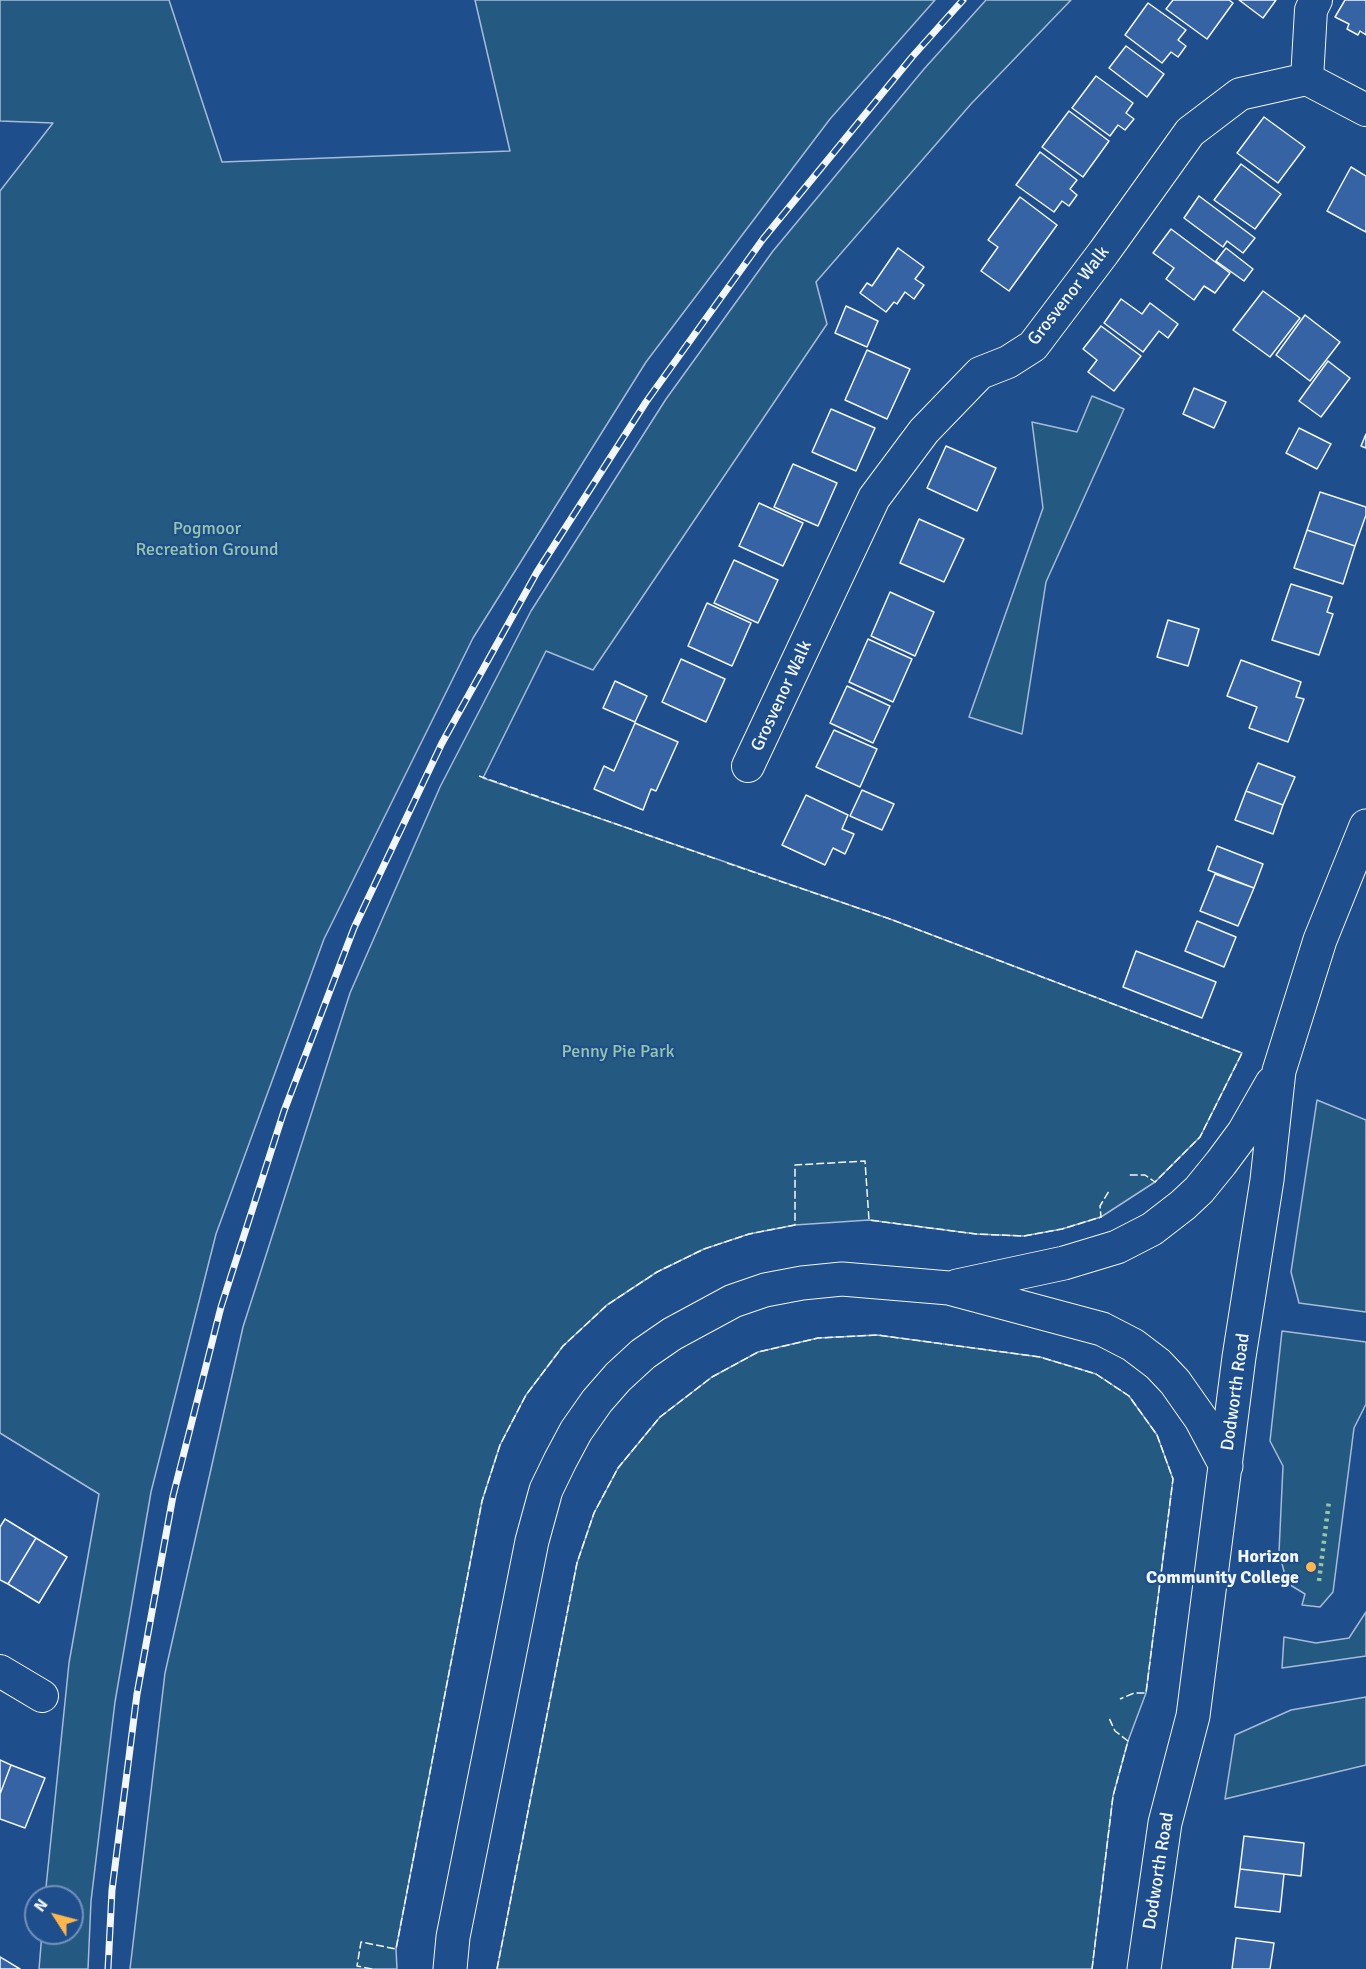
<!DOCTYPE html>
<html>
<head>
<meta charset="utf-8">
<style>
	body { margin:0 }
	#map { position:relative; width:1366px; height:1969px; overflow:hidden; background:#1f4e8c; font-family:Signika,sans-serif }
	canvas { display:block }
	.north { position:absolute; left:24px; top:1885px; width:60px; height:60px; box-sizing:border-box; background:#1f4e8c; border:2px solid #7391ba; border-radius:50%; rotate:306deg; font-size:16px; font-weight:700; line-height:24px; text-align:center; color:#f2f6ff }
	.north::after { content:''; display:block; margin:auto; width:21px; height:27px; background:#ffb74d; clip-path:polygon(50% 0,100% 100%,50% 72%,0 100%) }
</style>
</head>
<body>
<div id="map">
<canvas width="1366" height="1969"></canvas>
<div class="north">N</div>
</div>
<script>
const ctx = document.querySelector('canvas').getContext('2d');
ctx.lineJoin = 'round';
function paint(path, color) { ctx.fillStyle = color; ctx.fill(path, 'evenodd'); }
const poly = rows => new Path2D(rows.map(r => 'M' + r).join(''));
function trace(path, color, width, dash) { ctx.strokeStyle = color; ctx.lineWidth = width; ctx.lineCap = dash ? 'butt' : 'round'; ctx.setLineDash(dash || []); ctx.stroke(path); }
function label(font, color, halo, rows, align = 'center') {
  ctx.font = font + ' Signika,sans-serif'; ctx.lineWidth = 4.5; ctx.setLineDash([]); ctx.textBaseline = 'middle'; ctx.strokeStyle = halo; ctx.fillStyle = color; for (const [text, x, y, turn = 0] of rows) {
    ctx.save(); ctx.translate(x, y); ctx.rotate((+turn || 0) * Math.PI / 180); ctx.textAlign = isNaN(turn) ? turn : align; if (halo) ctx.strokeText(text, 0, 0); ctx.fillText(text, 0, 0); ctx.restore();
  }
}
const green = poly([
	[0,0,169,0,222,162,510,151,475,0,935,0,830,119,646,362,473,638,324,939,216,1234,151,1492,115,1702,91,1901,88,1969,39,1969,42,1933,72,1933,72,1897,45,1897,69,1663,99,1494,0,1433,0,191,53,123,0,121,0,0],
	[986,0,1071,0,971,104,816,282,827,324,593,670,546,651,483,778,890,919,1242,1053,1200,1137,1155,1182,1101,1217,1062,1229,1024,1236,976,1234,869,1220,795,1225,749,1234,704,1249,657,1272,607,1305,563,1346,526,1395,500,1445,482,1501,396,1949,397,1969,130,1969,165,1673,243,1327,350,993,440,787,531,611,666,399,773,251,924,69,986,0],
	[1092,396,1124,409,1046,582,1022,734,969,717,1043,508,1032,422,1077,432,1092,396],
	[1317,1100,1366,1120,1366,1312,1299,1303,1291,1272,1317,1100],
	[1282,1331,1366,1342,1366,1404,1354,1428,1333,1592,1320,1607,1302,1605,1305,1594,1287,1583,1279,1552,1283,1466,1270,1441,1282,1331],
	[877,1335,1040,1357,1096,1374,1129,1396,1157,1435,1173,1479,1146,1693,1128,1741,1113,1796,1092,1969,497,1969,577,1563,594,1513,618,1468,660,1417,712,1377,758,1352,818,1338,877,1335],
	[1366,1612,1366,1656,1282,1668,1284,1637,1316,1643,1349,1638,1366,1612],
	[1366,1697,1366,1765,1225,1799,1235,1735,1291,1710,1366,1697]
]);
paint(green, '#245a82');
trace(green, '#a8bbd7', 1.5);
const building = poly([
	[1173,0,1229,0,1233,3,1207,39,1166,9,1173,0],
	[1239,0,1276,0,1263,18,1239,0],
	[1345,0,1366,0,1366,35,1360,31,1358,35,1347,29,1349,24,1335,17,1345,0],
	[1148,3,1186,30,1178,40,1186,46,1178,57,1171,52,1162,63,1125,35,1148,3],
	[1126,46,1164,74,1147,97,1109,68,1126,46],
	[1096,76,1133,103,1126,113,1134,119,1125,130,1118,125,1110,136,1072,108,1096,76],
	[1069,111,1109,141,1083,177,1042,147,1069,111],
	[1264,117,1305,147,1278,183,1237,153,1264,117],
	[1040,152,1077,180,1070,189,1077,195,1069,206,1062,201,1054,212,1016,185,1040,152],
	[1241,164,1281,194,1255,229,1214,200,1241,164],
	[1351,167,1366,176,1366,232,1327,211,1351,167],
	[1199,196,1255,238,1243,253,1227,241,1223,247,1184,218,1199,196],
	[1020,197,1057,225,1009,291,981,271,998,247,988,240,1020,197],
	[1171,229,1230,273,1215,293,1204,286,1194,300,1166,279,1174,268,1153,253,1171,229],
	[898,248,924,267,915,279,924,285,914,299,905,292,897,304,894,302,886,312,860,293,867,283,872,286,898,248],
	[1226,248,1253,269,1244,281,1216,261,1226,248],
	[1263,291,1300,318,1270,357,1233,330,1263,291],
	[1121,299,1142,314,1150,303,1178,324,1168,338,1159,331,1143,352,1104,323,1121,299],
	[846,306,878,321,867,347,835,333,846,306],
	[1305,315,1340,342,1310,381,1276,355,1305,315],
	[1101,326,1141,356,1114,391,1088,372,1097,360,1083,349,1101,326],
	[867,350,910,369,887,419,845,400,867,350],
	[1328,361,1350,378,1321,417,1299,401,1328,361],
	[1194,388,1226,402,1214,428,1183,414,1194,388],
	[831,409,875,428,856,471,812,452,831,409],
	[1299,428,1331,444,1317,469,1286,453,1299,428],
	[1366,434,1366,448,1361,446,1366,434],
	[946,446,996,468,977,511,927,488,946,446],
	[793,464,837,483,818,526,774,507,793,464],
	[1320,492,1366,507,1366,515,1355,546,1307,530,1320,492],
	[759,503,803,523,783,566,739,546,759,503],
	[919,519,964,539,944,582,900,563,919,519],
	[1307,530,1355,546,1343,584,1294,568,1307,530],
	[734,560,778,580,758,623,714,603,734,560],
	[1291,584,1332,597,1327,612,1333,614,1319,655,1272,640,1291,584],
	[890,592,934,612,915,656,871,636,890,592],
	[707,603,751,623,732,666,688,646,707,603],
	[1168,620,1199,629,1188,666,1157,657,1168,620],
	[868,639,912,659,893,702,849,682,868,639],
	[681,659,725,679,706,722,662,702,681,659],
	[1241,660,1301,682,1296,697,1304,699,1288,742,1249,728,1257,707,1227,696,1241,660],
	[615,681,647,696,635,722,603,708,615,681],
	[847,686,890,706,873,743,830,723,847,686],
	[635,723,678,742,656,791,651,789,643,810,594,789,604,766,614,771,635,723],
	[834,730,877,749,860,787,816,767,834,730],
	[1258,763,1295,777,1283,805,1246,791,1258,763],
	[862,790,894,804,882,830,850,816,862,790],
	[1246,791,1283,805,1273,834,1235,820,1246,791],
	[806,795,848,815,842,829,854,834,845,854,833,848,825,865,782,845,806,795],
	[1217,846,1263,864,1254,888,1208,870,1217,846],
	[1215,874,1254,888,1238,926,1200,911,1215,874],
	[1197,921,1236,937,1224,967,1185,951,1197,921],
	[1136,951,1216,982,1202,1018,1123,987,1136,951],
	[5,1519,36,1538,8,1584,0,1580,0,1527,5,1519],
	[36,1538,67,1557,39,1603,8,1584,36,1538],
	[0,1760,11,1765,0,1794,0,1760],
	[11,1765,45,1778,25,1828,0,1819,0,1794,11,1765],
	[1244,1836,1304,1843,1301,1876,1240,1869,1244,1836],
	[1240,1869,1284,1874,1280,1912,1235,1907,1240,1869],
	[1236,1938,1274,1943,1270,1969,1232,1969,1236,1938],
	[0,1957,20,1969,0,1969,0,1957]
]);
paint(building, '#3563a3');
trace(building, '#f2f6ff', 1.5);
const street = poly([
	[1307,79,1311,10,1316,0],
	[748,766,874,498,924,431,980,373,1008,362,1033,346,1104,252,1190,132,1240,94,1307,79,1366,110],
	[0,1671,42,1696]
]);
const highway = poly([
	[957,1286,1064,1263,1117,1247,1152,1229,1183,1205,1199,1190,1221,1163,1244,1132,1272,1083],
	[450,1969,453,1937,532,1541,546,1490,560,1461,576,1431,597,1401,618,1377,643,1354,672,1334,733,1301,765,1290,802,1283,842,1279,949,1288,1102,1329,1133,1345,1158,1364,1175,1382,1201,1419,1226,1466],
	[1144,1969,1165,1823,1193,1716,1239,1357,1267,1180,1279,1071,1320,940,1366,826]
]);
trace(street, '#f2f6ff', 34);
trace(highway, '#f2f6ff', 35);
trace(street, '#1f4e8c', 32);
trace(highway, '#1f4e8c', 33);
const rail = poly([
	[108,1969,112,1890,137,1694,173,1496,221,1307,284,1111,354,928,442,743,537,572,646,402,763,239,912,57,963,0]
]);
trace(rail, '#f2f6ff', 7);
trace(rail, '#1f4e8c', 4.5, [14]);
trace(poly([
	[1319,1581,1329,1501]
]), '#97c8a6', 4.5, [3, 4.5]);
trace(poly([
	[479,776,716,859],
	[727,863,890,919,1242,1053,1200,1137,1155,1182,1145,1175,1129,1175],
	[372,1969,357,1966,361,1942,396,1949,482,1501,500,1445,526,1395,563,1346,607,1305,657,1272,704,1249,749,1234,795,1225,795,1165,865,1161,869,1220,976,1234,1024,1236,1062,1229,1101,1217,1100,1206,1109,1191],
	[497,1969,577,1563,594,1513,618,1468,660,1417,712,1377,758,1352,818,1338,877,1335,1040,1357,1096,1374,1129,1396,1157,1435,1173,1479,1146,1693,1134,1693,1120,1699],
	[1092,1969,1113,1796,1128,1741,1115,1731,1109,1718]
]), '#f2f6ff', 1.5, [8, 3]);
for (const [x, y, r, color] of [
	[1311,1567,6,"#ffb74d"]
]) { const dot = new Path2D(); dot.arc(x, y, r, 0, 2 * Math.PI); ctx.fillStyle = color; ctx.fill(dot); trace(dot, '#1f4e8c', 2); }
label('18px', '#f2f6ff', '#1f4e8c', [
	["Grosvenor Walk",1069,296,-52],
	["Grosvenor Walk",782,696,-65],
	["Dodworth Road",1236,1392,-82],
	["Dodworth Road",1159,1871,-81]
]);
label('18px', '#97c8a6', '#1f4e8c', [
	["Pogmoor",207,529],
	["Recreation Ground",207,550],
	["Penny Pie Park",618,1052]
]);
label('bold 18px', '#f2f6ff', '#1f4e8c', [
	["Horizon",1299,1557],
	["Community College",1299,1578]
], 'right');
</script>
</body>
</html>
